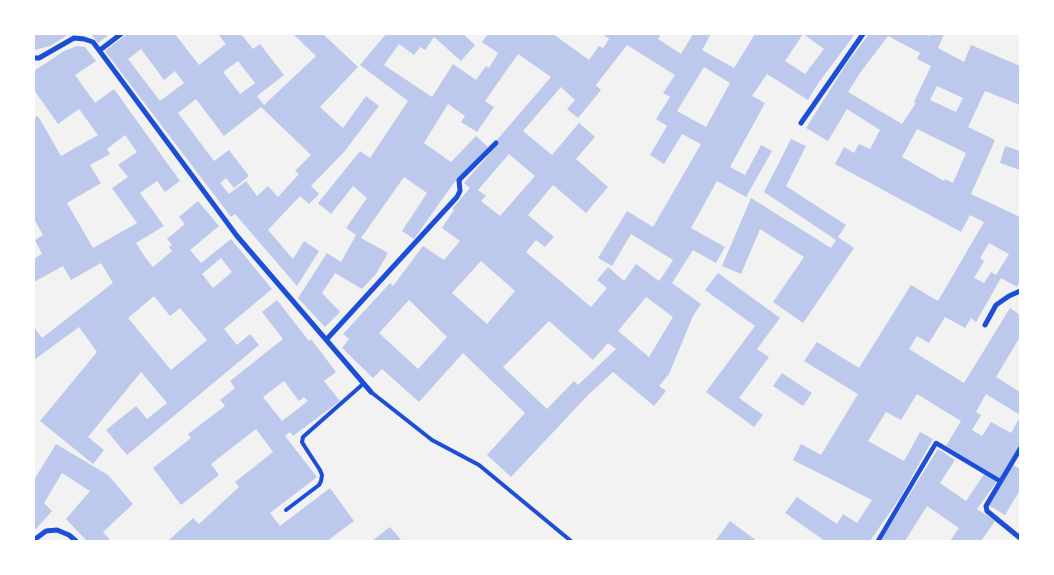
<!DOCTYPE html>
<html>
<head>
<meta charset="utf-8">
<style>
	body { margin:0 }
	#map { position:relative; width:1054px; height:575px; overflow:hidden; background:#f2f2f2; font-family:"Varela Round",sans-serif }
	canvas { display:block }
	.frame { position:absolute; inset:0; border:35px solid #fff; pointer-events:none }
</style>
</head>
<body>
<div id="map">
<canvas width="1054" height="575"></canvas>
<div class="frame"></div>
</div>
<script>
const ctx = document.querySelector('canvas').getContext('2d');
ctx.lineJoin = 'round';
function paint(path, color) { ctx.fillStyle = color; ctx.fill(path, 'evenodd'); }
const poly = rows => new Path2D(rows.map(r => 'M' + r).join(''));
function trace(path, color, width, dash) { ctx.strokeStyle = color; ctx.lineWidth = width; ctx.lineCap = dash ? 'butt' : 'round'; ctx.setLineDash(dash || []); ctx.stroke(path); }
paint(poly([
	[34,34,69,34,50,46,34,50],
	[91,34,110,34,98,43],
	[127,34,175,34,199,65,226,44,218,34,241,34,253,49,260,44,284,75,257,96,264,105,316,56,293,34,323,34,358,67,320,107,343,128,366,96,379,106,344,152,311,186,319,194,309,204,300,196,268,230,293,259,304,241,319,251,297,286,235,214,231,217,105,51],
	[141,49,164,80,175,71,184,83,160,101,128,59],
	[238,61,255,83,240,94,223,72],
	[196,99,224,136,261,107,311,155,295,171,299,174,278,197,268,186,257,196,246,181,229,194,220,183,226,178,234,188,249,176,229,150,214,161,178,113],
	[386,34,463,34,475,45,461,61,434,37,425,50,420,47,414,55,399,44,384,65,432,97,453,64,476,80,486,66,489,68,498,53,482,42,488,34,553,34,589,60,599,46,603,48,609,39,602,34,661,34,658,39,681,54,693,34,711,34,702,50,734,68,755,34,855,34,819,82,808,100,767,74,752,96,765,103,730,167,745,175,761,145,772,151,746,197,717,181,691,228,725,247,716,263,693,250,672,283,701,304,693,316,669,374,659,386,666,391,654,406,613,372,588,395,511,477,487,455,525,413,463,353,419,402,382,369,373,378,342,348,349,339,343,334,390,283,393,286,423,246,444,260,460,241,442,228,454,210,452,209,470,188,464,183,499,143,496,141,551,77,518,54,485,101,494,107,477,132,461,122,465,116,448,104,424,143,451,162,476,136,488,147,453,184,414,239,402,231,427,193,404,177,361,238,388,253,376,274,362,289,335,273,322,293,340,312,325,327,298,298,327,253,341,262,356,235,346,228,367,198,353,186,331,214,318,203,360,151,370,158,408,101,360,65],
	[803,34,824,49,805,74,785,61],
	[627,45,675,75,663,93,670,97,656,119,667,126,650,155,664,164,682,134,701,144,653,227,627,211,598,258,612,266,631,234,673,260,662,277,659,281,636,264,624,281,608,267,597,280,607,288,591,307,526,252,536,240,545,247,554,237,528,215,553,185,586,213,608,187,576,159,595,137,579,123,552,155,523,131,561,87,575,100,567,109,578,118,601,90,596,85],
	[704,67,730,83,706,127,677,111],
	[509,154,535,176,500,216,481,201,486,196,478,190],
	[481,261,515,291,487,324,452,293],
	[646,297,673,317,649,357,618,331],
	[409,300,447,337,418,369,379,333],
	[549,321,593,360,608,343,616,349,578,385,574,381,547,409,503,367],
	[869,34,924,34,929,36,930,34,944,34,938,48,964,62,971,45,1020,66,1020,105,985,91,968,127,995,140,971,194,1020,217,1020,281,1017,287,1001,278,976,322,971,318,965,328,945,317,929,343,917,336,909,349,964,383,1010,308,1020,315,1020,337,996,377,1020,392,1020,415,986,394,976,412,981,415,972,430,982,436,991,422,1011,433,1020,417,1020,445,1000,478,946,446,961,421,917,394,901,420,886,412,868,441,904,461,920,432,933,439,901,496,870,541,825,541,785,513,797,497,837,524,843,514,857,523,872,500,793,460,801,444,821,455,858,394,804,361,817,342,859,368,911,285,938,301,984,222,970,215,961,232,835,164,844,147,854,153,859,144,870,149,880,130,847,109,828,141,806,128,847,63],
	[888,36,920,53,917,59,931,66,914,102,916,103,902,124,848,92,860,73],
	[937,86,963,98,956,112,930,100],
	[917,129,966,153,953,183,945,179,944,181,902,157],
	[989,243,1009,254,996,275,991,272,984,283,974,278,984,261,980,258],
	[77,46,85,47,96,61,75,75,95,103,114,89,180,181,165,192,157,181,140,193,164,226,136,243,145,257,153,267,172,251,169,247,172,245,167,239,185,224,179,217,198,201,219,226,190,250,201,263,231,239,272,289,224,329,237,345,250,334,259,345,127,455,106,430,136,406,147,419,167,403,141,372,88,437,104,450,93,464,40,421,97,352,79,327,34,360,34,327,42,338,113,283,101,263,71,280,63,266,34,282,34,259,42,254,35,240,43,235,34,219,34,118,38,116,61,156,98,135,79,109,58,124,34,90,34,71,64,51],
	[125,135,137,152,118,165,128,177,112,188,137,223,93,248,67,203,101,183,90,165,110,154,107,149],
	[221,258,232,272,213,288,202,274],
	[154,296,170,316,180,308,207,340,171,370,128,318],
	[791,139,806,146,786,186,846,225,838,237,854,248,803,323,773,302,804,257,760,229,741,274,722,266,751,198,831,248,836,240,764,192],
	[1005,146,1020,151,1020,170,1000,163],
	[718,273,780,318,757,349,769,357,739,398,763,415,754,427,706,392,755,326,705,290],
	[277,300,309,341,311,339,336,372,324,381,340,401,293,436,290,432,285,436,317,477,270,513,280,526,330,488,354,521,327,541,168,541,193,518,199,524,239,487,235,482,273,452,256,429,211,464,219,475,181,505,153,468,191,438,188,434,225,406,220,400,235,388,230,381,283,339,262,312],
	[284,381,299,401,304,397,308,401,282,421,263,397],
	[782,373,812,393,803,406,773,386],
	[56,444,108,475,133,504,103,532,111,541,87,541,66,519,90,491,62,473,44,503,52,511,34,531,34,480],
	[938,449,955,460,940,483,966,501,985,473,997,481,977,509,995,521,981,541,950,541,959,528,927,506,905,541,880,541],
	[1013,465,1020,469,1020,490,1005,515,988,505],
	[730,521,757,541,715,541],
	[390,527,402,541,372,541]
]), '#bdc9ec');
trace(poly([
	[371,392,432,440,479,465,571,541],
	[286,510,319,485,321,481,322,475,320,470,305,447,302,442,303,437,363,384]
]), '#1d4ed8', 4);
trace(poly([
	[878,541,936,443,1000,481]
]), '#1d4ed8', 4.5);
trace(poly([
	[100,50,121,34],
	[34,58,39,58,74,38,84,39,93,42,237,236,371,392],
	[801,123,863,34],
	[985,325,996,305,1009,296,1020,291],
	[326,340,457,197,460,191,459,180,496,143],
	[1020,449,986,506,987,511,1020,538],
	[34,540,46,531,57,530,69,535,76,541]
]), '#1d4ed8', 5);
</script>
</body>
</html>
